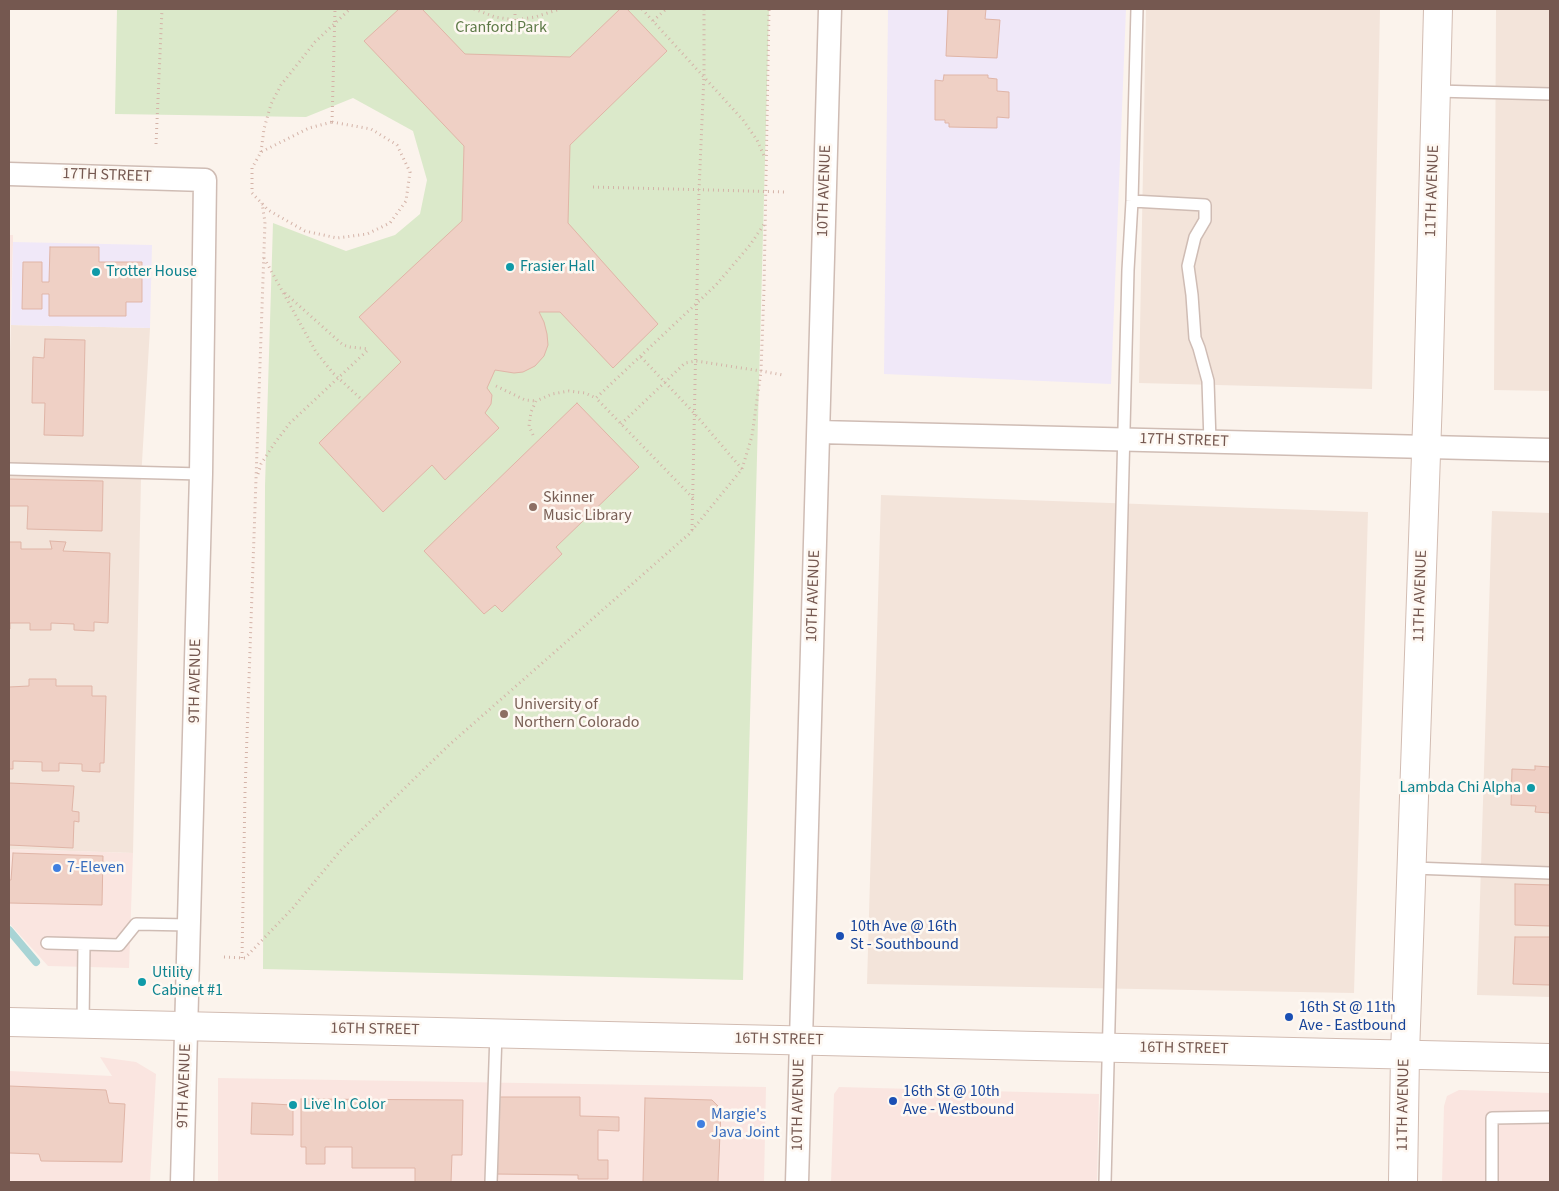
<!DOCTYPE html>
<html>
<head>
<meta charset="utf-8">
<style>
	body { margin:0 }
	#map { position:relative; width:1559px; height:1191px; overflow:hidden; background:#fbf3ec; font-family:"Source Sans 3",sans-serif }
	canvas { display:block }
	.frame { position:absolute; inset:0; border:10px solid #755850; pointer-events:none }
</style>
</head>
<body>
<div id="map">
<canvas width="1559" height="1191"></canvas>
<div class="frame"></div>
</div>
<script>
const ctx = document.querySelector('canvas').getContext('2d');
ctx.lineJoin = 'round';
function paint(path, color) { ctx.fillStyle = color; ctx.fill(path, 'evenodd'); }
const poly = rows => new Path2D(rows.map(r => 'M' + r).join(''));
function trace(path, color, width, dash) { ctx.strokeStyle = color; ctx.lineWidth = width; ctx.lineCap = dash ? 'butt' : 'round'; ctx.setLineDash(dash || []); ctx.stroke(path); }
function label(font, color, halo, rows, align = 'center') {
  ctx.font = font + ' "Source Sans 3",sans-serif'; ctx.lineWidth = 5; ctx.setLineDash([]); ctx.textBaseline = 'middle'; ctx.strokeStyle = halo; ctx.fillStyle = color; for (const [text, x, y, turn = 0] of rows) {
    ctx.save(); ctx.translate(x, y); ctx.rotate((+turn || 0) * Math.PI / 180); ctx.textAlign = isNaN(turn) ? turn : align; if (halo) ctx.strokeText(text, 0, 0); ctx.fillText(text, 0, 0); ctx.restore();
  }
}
paint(poly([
	[1146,9,1380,9,1372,389,1139,383],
	[1496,9,1550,9,1550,391,1494,390],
	[11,325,150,328,141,479,133,853,9,849,9,381],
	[881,495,1368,512,1354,993,867,984],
	[1492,511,1550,513,1550,997,1477,995]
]), '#f3e4da');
paint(poly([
	[9,235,13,235,13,242,9,367],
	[9,849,133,853,129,968,48,966,9,923],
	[100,1057,136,1062,156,1074,150,1182,9,1182,9,1071,112,1076],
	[218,1078,766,1087,764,1182,218,1182],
	[839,1087,1099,1094,1097,1182,831,1182,834,1094],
	[1459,1090,1550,1093,1550,1182,1442,1182,1444,1106,1447,1096]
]), '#fae5e0');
paint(poly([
	[888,9,1126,9,1111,384,884,374],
	[13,242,152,245,150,328,11,325]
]), '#f0e8f8');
paint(poly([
	[117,9,769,9,743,980,263,969,265,486,273,223,346,251,395,235,420,214,427,180,413,131,353,98,306,117,115,114]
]), '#dbe9ca');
trace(poly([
	[9,930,36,962]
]), '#a8d4d5', 8);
const building = poly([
	[399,9,422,9,465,54,570,57,620,9,627,9,667,51,570,145,568,223,658,324,613,368,560,312,539,312,544,322,547,334,548,345,544,356,535,366,523,372,514,373,495,370,487,388,492,395,491,404,485,413,499,428,445,480,432,465,383,512,319,443,401,362,359,317,462,221,464,146,364,41,399,9],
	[948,9,986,9,985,19,1000,20,997,58,946,56,948,9],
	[944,75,988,75,988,78,997,79,997,91,1009,92,1009,118,997,117,997,128,949,127,949,123,945,123,945,120,935,120,935,80,943,81,944,75],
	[50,247,99,247,99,262,142,262,142,302,126,302,126,316,49,316,49,294,42,294,42,309,22,309,23,262,42,262,42,282,49,282,50,247],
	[45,339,85,340,83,436,44,435,45,403,32,403,33,357,44,358,45,339],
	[577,403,639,467,556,547,562,554,502,612,495,605,484,614,424,551,577,403],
	[9,479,103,481,102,531,27,529,28,506,9,506,9,479],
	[50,541,66,542,63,551,110,553,108,623,94,622,94,631,74,630,74,624,51,623,51,630,30,630,30,623,10,623,10,629,9,629,9,542,21,542,21,549,52,549,50,541],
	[9,678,9,687,29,686,29,679,56,679,56,686,92,686,92,696,106,696,104,763,100,763,100,772,82,771,82,764,59,763,59,771,42,771,42,762,13,761,13,769,9,769,9,678],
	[1535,766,1550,767,1550,813,1535,812,1536,806,1511,805,1512,769,1535,770,1535,766],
	[9,783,74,786,72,811,79,812,79,822,74,821,73,848,9,845,9,783],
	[13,853,103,856,102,905,9,903,9,880,11,880,13,853],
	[1515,884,1550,885,1550,926,1515,925,1515,884],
	[1515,937,1550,937,1550,985,1513,984,1515,937],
	[9,1086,106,1090,109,1103,125,1104,122,1162,41,1161,39,1154,9,1153,9,1086],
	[494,1097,580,1097,580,1116,619,1117,619,1131,598,1130,598,1160,608,1160,608,1179,578,1179,578,1175,494,1174,494,1097],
	[645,1098,712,1100,721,1109,718,1182,643,1182,645,1098],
	[301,1099,463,1100,462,1155,452,1155,451,1182,415,1182,415,1168,352,1168,352,1147,325,1147,325,1164,306,1164,306,1147,301,1147,301,1099],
	[252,1103,293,1105,293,1135,251,1134,252,1103]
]);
paint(building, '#efd0c5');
trace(building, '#e0b5a7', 1);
const service = poly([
	[1436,91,1550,94],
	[1132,201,1205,205,1205,220,1195,237,1188,266,1192,295,1195,338,1199,348,1208,381,1210,442],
	[9,469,201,474],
	[1413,868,1550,873],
	[47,943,84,944,83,1024],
	[84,944,119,945,136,924,189,925],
	[491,1182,496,1033],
	[1105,1182,1128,270,1132,201,1137,9],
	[1492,1182,1492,1118,1550,1117]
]);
const minor = poly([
	[9,174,205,180,201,474,182,1182],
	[819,432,1550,450],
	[797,1182,830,9]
]);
const secondary = poly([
	[9,1022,1550,1058],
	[1403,1182,1405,1054,1428,397,1438,9]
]);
trace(service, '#cfbcb4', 14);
trace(minor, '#cfbcb4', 25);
trace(secondary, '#d2bcb2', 30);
trace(poly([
	[474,9,495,17,515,20,535,17,560,9],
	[642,9,743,120,757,140,765,158],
	[653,21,666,9],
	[515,30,515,9],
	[332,122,371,129,397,145,410,172,406,201,390,223,367,234,337,238,305,231,268,210,252,193,252,168,261,152,309,128,332,122],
	[332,122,335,9],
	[156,144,162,9],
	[261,152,264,129,271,104,281,85,315,42,350,9],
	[593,187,787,192],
	[264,258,316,352,333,373,360,398],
	[285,293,343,345,350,347,369,349],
	[641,357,694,413,742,469],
	[496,386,525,400,536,401],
	[621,424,685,363,696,361,761,371,783,375],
	[533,435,529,426,531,412,536,401,552,394,569,391,585,393,596,398],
	[258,474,261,464,274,444,290,423,369,349],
	[693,498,596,398,716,285,750,245,765,223],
	[692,530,699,190,704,75,704,9],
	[224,957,245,958,292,909,341,850,449,745,689,534,742,469,752,436,761,371,764,289,769,9],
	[242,958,245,793,265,222,262,203]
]), '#d4b3a8', 3, [1, 4]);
trace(service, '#fff', 11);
trace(minor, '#fff', 22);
trace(secondary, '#fff', 28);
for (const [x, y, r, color] of [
	[510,267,5,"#0f9aa8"],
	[96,272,5,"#0f9aa8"],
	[533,507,5,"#8d6e63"],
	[504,714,5,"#8d6e63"],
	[1531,788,5,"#0f9aa8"],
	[57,868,5,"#3f7fe0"],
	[840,936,5,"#1a4fb4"],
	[142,982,5,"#0f9aa8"],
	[1289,1017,5,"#1a4fb4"],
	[893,1101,5,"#1a4fb4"],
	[293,1105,5,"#0f9aa8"],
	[701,1124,5,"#3f7fe0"]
]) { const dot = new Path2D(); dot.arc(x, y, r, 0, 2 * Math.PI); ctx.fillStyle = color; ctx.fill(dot); trace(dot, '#fef8f2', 2); }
label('16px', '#5e7a48', '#fef8f2', [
	["Cranford Park",501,28]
]);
label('16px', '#755850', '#fef8f2', [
	["17TH STREET",107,176,2],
	["10TH AVENUE",825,191,-88],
	["11TH AVENUE",1433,191,-88],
	["17TH STREET",1184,441,2],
	["10TH AVENUE",814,596,-88],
	["11TH AVENUE",1421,596,-88],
	["9TH AVENUE",196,681,-89],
	["16TH STREET",375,1030,1],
	["16TH STREET",779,1040,1],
	["16TH STREET",1184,1049,1],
	["9TH AVENUE",185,1086,-88],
	["10TH AVENUE",799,1105,-89],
	["11TH AVENUE",1404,1105,-89]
]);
label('16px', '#0d838f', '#fef8f2', [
	["Frasier Hall",520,267],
	["Trotter House",106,272],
	["Lambda Chi Alpha",1521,788,"right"],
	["Utility",152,973],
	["Cabinet #1",152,991],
	["Live In Color",303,1105]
], 'left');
label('16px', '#785e54', '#fef8f2', [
	["Skinner",543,498],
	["Music Library",543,516],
	["University of",514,705],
	["Northern Colorado",514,723]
], 'left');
label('16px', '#366cbe', '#fef8f2', [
	["7-Eleven",67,868],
	["Margie's",711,1115],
	["Java Joint",711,1133]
], 'left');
label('16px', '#164399', '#fef8f2', [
	["10th Ave @ 16th",850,927],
	["St - Southbound",850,945],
	["16th St @ 11th",1299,1008],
	["Ave - Eastbound",1299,1026],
	["16th St @ 10th",903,1092],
	["Ave - Westbound",903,1110]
], 'left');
</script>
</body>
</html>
